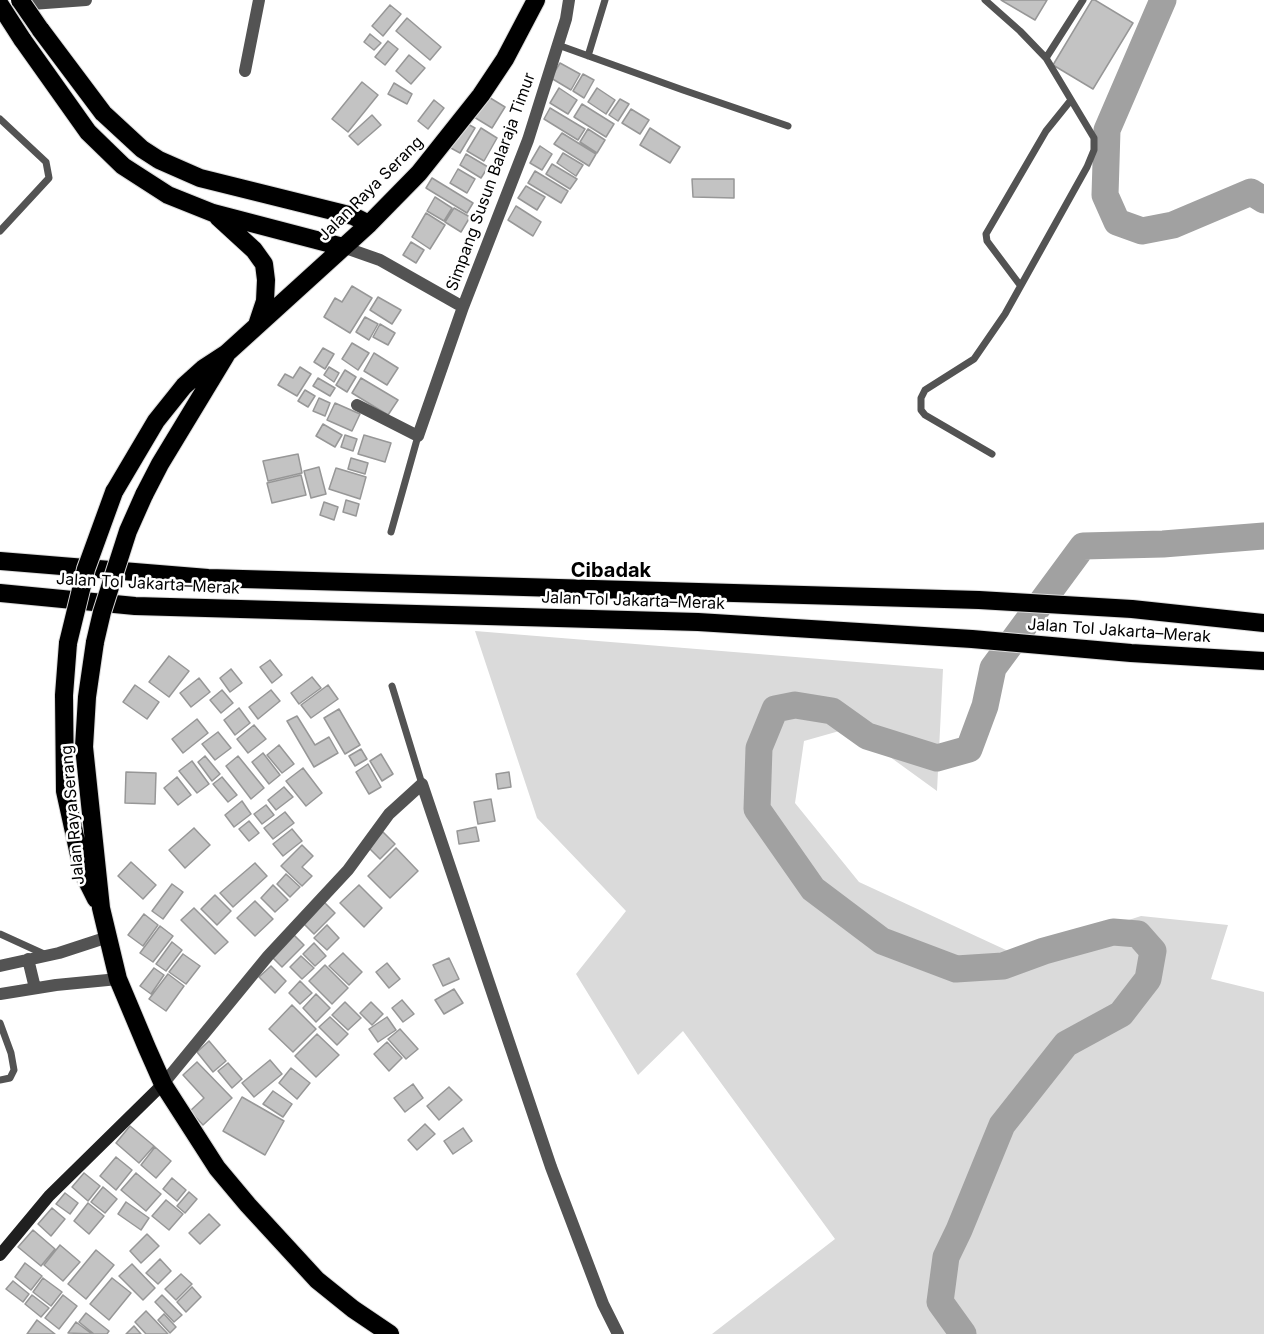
<!DOCTYPE html>
<html>
<head>
<meta charset="utf-8">
<style>
	body { margin:0 }
	canvas { display:block; background:#fff }
</style>
</head>
<body>
<canvas width="1264" height="1334"></canvas>
<script>
const ctx = document.querySelector('canvas').getContext('2d');
ctx.lineJoin = 'round';
function paint(path, color) { ctx.fillStyle = color; ctx.fill(path, 'evenodd'); }
const poly = rows => new Path2D(rows.map(r => 'M' + r).join(''));
function trace(path, color, width, dash) { ctx.strokeStyle = color; ctx.lineWidth = width; ctx.lineCap = dash ? 'butt' : 'round'; ctx.setLineDash(dash || []); ctx.stroke(path); }
function label(font, color, halo, rows, align = 'center') {
  ctx.font = font + ' Inter,sans-serif'; ctx.lineWidth = 5; ctx.setLineDash([]); ctx.textBaseline = 'middle'; ctx.strokeStyle = halo; ctx.fillStyle = color; for (const [text, x, y, turn = 0] of rows) {
    ctx.save(); ctx.translate(x, y); ctx.rotate((+turn || 0) * Math.PI / 180); ctx.textAlign = isNaN(turn) ? turn : align; if (halo) ctx.strokeText(text, 0, 0); ctx.fillText(text, 0, 0); ctx.restore();
  }
}
paint(poly([
	[475,631,943,669,937,791,850,728,804,741,795,803,859,882,1019,956,1141,916,1228,925,1211,979,1264,992,1264,1334,712,1334,835,1239,683,1031,638,1075,576,974,626,911,537,818]
]), '#dadada');
trace(poly([
	[1163,0,1107,130,1105,195,1117,222,1142,231,1173,225,1251,192,1264,200],
	[963,1334,940,1302,946,1257,959,1230,1002,1125,1066,1044,1121,1014,1148,979,1153,951,1138,934,1113,932,1044,951,1003,966,956,969,882,941,813,889,757,809,759,748,775,709,795,705,832,711,867,736,937,758,969,749,985,706,993,668,1083,546,1163,544,1264,536]
]), '#a1a1a1', 27);
const building = poly([
	[1001,0,1047,0,1035,20,1001,0],
	[1092,0,1095,0,1133,23,1093,89,1053,65,1092,0],
	[390,5,401,14,383,36,372,26,390,5],
	[407,18,441,47,430,60,396,31,407,18],
	[370,34,381,43,374,50,364,42,370,34],
	[388,41,398,49,385,65,375,57,388,41],
	[409,55,425,68,411,84,396,71,409,55],
	[560,63,580,74,571,90,551,78,560,63],
	[583,74,594,80,584,98,573,91,583,74],
	[362,82,378,95,348,132,332,119,362,82],
	[394,83,412,94,407,104,388,94,394,83],
	[559,88,577,100,568,114,550,103,559,88],
	[597,88,615,100,606,114,588,102,597,88],
	[487,96,505,107,492,128,474,117,487,96],
	[620,99,629,104,618,121,609,115,620,99],
	[434,100,444,108,428,129,418,121,434,100],
	[582,104,614,124,606,137,574,117,582,104],
	[550,108,585,129,578,140,544,119,550,108],
	[631,109,649,120,640,134,622,123,631,109],
	[372,115,381,125,358,145,349,136,372,115],
	[464,122,475,128,460,153,449,147,464,122],
	[481,128,497,138,484,161,467,151,481,128],
	[650,128,680,147,670,163,640,145,650,128],
	[588,129,605,140,597,153,580,142,588,129],
	[562,133,596,154,589,166,554,144,562,133],
	[540,146,552,154,542,170,530,163,540,146],
	[563,153,583,165,576,176,557,163,563,153],
	[466,154,488,167,481,178,460,165,466,154],
	[552,164,577,179,570,189,546,174,552,164],
	[458,169,475,179,467,193,450,183,458,169],
	[535,171,568,191,561,203,528,183,535,171],
	[432,178,473,203,467,213,426,188,432,178],
	[692,179,734,179,734,198,693,197,692,179],
	[526,186,545,197,537,210,518,198,526,186],
	[435,197,452,208,444,221,427,211,435,197],
	[516,206,541,222,533,236,508,220,516,206],
	[454,208,470,217,461,232,445,222,454,208],
	[426,213,445,225,430,249,412,237,426,213],
	[411,242,424,250,416,263,403,255,411,242],
	[352,286,372,298,350,333,324,317,335,298,342,302,352,286],
	[378,297,401,310,392,324,370,310,378,297],
	[365,317,378,324,369,340,356,332,365,317],
	[380,324,395,333,388,345,373,337,380,324],
	[352,343,369,353,358,370,342,359,352,343],
	[323,348,334,354,325,369,314,362,323,348],
	[374,353,398,368,387,385,364,371,374,353],
	[300,367,311,374,297,396,278,385,285,374,293,378,300,367],
	[329,367,339,373,334,382,324,375,329,367],
	[345,370,356,377,347,392,336,385,345,370],
	[318,378,335,388,330,396,313,386,318,378],
	[361,378,398,400,388,415,352,393,361,378],
	[305,390,315,396,308,407,298,401,305,390],
	[319,398,330,403,325,416,313,411,319,398],
	[335,403,360,414,352,431,327,420,335,403],
	[323,424,342,435,335,447,316,436,323,424],
	[345,435,357,439,353,451,341,447,345,435],
	[364,435,391,443,385,462,358,454,364,435],
	[298,454,302,473,268,481,263,461,298,454],
	[351,458,368,463,365,474,348,469,351,458],
	[319,467,326,494,311,498,304,471,319,467],
	[336,468,366,477,360,499,329,489,336,468],
	[301,475,306,495,272,503,267,483,301,475],
	[346,500,359,504,356,516,343,512,346,500],
	[324,502,338,507,334,520,320,515,324,502],
	[169,656,189,671,169,697,149,682,169,656],
	[270,660,282,675,272,683,260,667,270,660],
	[231,669,242,683,230,692,220,678,231,669],
	[312,677,321,688,299,704,291,693,312,677],
	[199,678,210,692,191,707,180,693,199,678],
	[135,685,159,702,147,719,123,702,135,685],
	[328,685,338,699,311,718,301,705,328,685],
	[222,690,233,703,221,713,210,700,222,690],
	[271,690,280,701,258,719,249,707,271,690],
	[239,708,250,723,235,735,224,720,239,708],
	[339,709,360,745,345,754,324,718,339,709],
	[297,716,315,745,329,737,338,753,314,767,287,721,297,716],
	[197,719,208,733,183,753,172,739,197,719],
	[254,725,266,739,248,753,237,739,254,725],
	[218,732,231,748,215,760,202,744,218,732],
	[279,745,294,764,282,773,267,755,279,745],
	[361,749,367,759,355,766,349,756,361,749],
	[263,753,280,775,269,784,252,762,263,753],
	[381,754,393,774,382,781,370,761,381,754],
	[205,756,220,774,212,781,198,762,205,756],
	[238,756,264,788,251,799,226,766,238,756],
	[192,761,209,784,197,793,179,771,192,761],
	[368,764,381,787,369,794,356,772,368,764],
	[303,768,322,793,306,806,286,781,303,768],
	[126,772,156,773,155,804,125,803,126,772],
	[509,772,511,787,498,789,496,774,509,772],
	[177,777,191,795,178,805,164,788,177,777],
	[222,777,237,795,228,802,213,784,222,777],
	[284,787,293,797,276,810,268,800,284,787],
	[491,799,495,821,478,824,474,802,491,799],
	[242,801,251,814,234,827,225,815,242,801],
	[266,805,274,815,262,824,254,814,266,805],
	[285,812,294,823,273,839,264,828,285,812],
	[249,821,259,833,249,841,239,829,249,821],
	[476,827,479,841,459,844,457,831,476,827],
	[194,828,210,845,185,868,169,850,194,828],
	[292,829,302,841,283,856,273,844,292,829],
	[383,832,395,844,380,859,368,847,383,832],
	[302,845,313,856,302,867,312,876,302,886,281,866,302,845],
	[396,848,418,871,390,898,368,876,396,848],
	[131,862,156,885,143,899,118,876,131,862],
	[255,863,267,876,233,907,220,893,255,863],
	[286,874,300,887,290,897,277,884,286,874],
	[172,884,183,892,163,919,152,911,172,884],
	[273,885,288,900,275,912,261,898,273,885],
	[359,885,382,908,364,927,340,903,359,885],
	[215,895,231,911,217,925,201,909,215,895],
	[322,900,335,913,314,934,301,921,322,900],
	[255,901,273,919,255,936,237,918,255,901],
	[194,908,228,942,215,954,181,920,194,908],
	[144,914,158,925,143,946,128,935,144,914],
	[327,925,339,938,327,950,314,938,327,925],
	[160,926,173,936,153,962,140,953,160,926],
	[293,934,304,945,282,967,271,956,293,934],
	[172,942,182,950,166,971,156,964,172,942],
	[314,943,326,956,315,966,303,954,314,943],
	[343,953,362,972,349,985,329,966,343,953],
	[183,954,200,966,186,984,169,972,183,954],
	[301,956,314,968,302,979,290,967,301,956],
	[449,958,459,979,443,986,433,965,449,958],
	[387,963,400,979,389,988,376,972,387,963],
	[325,965,348,988,332,1004,309,981,325,965],
	[271,966,286,981,275,993,259,977,271,966],
	[154,968,164,975,151,994,140,986,154,968],
	[168,974,184,986,166,1011,149,999,168,974],
	[300,981,312,993,300,1004,289,993,300,981],
	[454,989,463,1003,444,1014,435,1000,454,989],
	[316,994,330,1008,316,1022,303,1008,316,994],
	[402,1000,414,1014,403,1022,392,1008,402,1000],
	[345,1002,361,1018,348,1030,332,1015,345,1002],
	[371,1002,383,1014,372,1025,360,1013,371,1002],
	[292,1005,316,1029,293,1052,269,1029,292,1005],
	[330,1017,348,1034,337,1045,319,1027,330,1017],
	[387,1017,396,1030,378,1042,369,1029,387,1017],
	[400,1029,418,1049,406,1059,388,1039,400,1029],
	[317,1034,339,1055,316,1077,295,1056,317,1034],
	[209,1041,226,1061,213,1072,197,1052,209,1041],
	[387,1042,402,1058,389,1071,374,1054,387,1042],
	[270,1060,282,1074,254,1097,242,1083,270,1060],
	[197,1062,232,1098,203,1125,190,1111,204,1098,183,1075,197,1062],
	[228,1063,242,1079,232,1088,218,1071,228,1063],
	[291,1068,310,1083,297,1099,279,1083,291,1068],
	[413,1084,423,1098,405,1112,394,1098,413,1084],
	[449,1087,462,1100,439,1120,427,1106,449,1087],
	[273,1091,292,1104,283,1117,263,1104,273,1091],
	[242,1097,284,1121,265,1155,223,1131,242,1097],
	[425,1124,435,1134,417,1150,408,1140,425,1124],
	[130,1126,154,1146,139,1163,116,1143,130,1126],
	[463,1128,472,1141,453,1154,444,1141,463,1128],
	[155,1147,171,1161,156,1178,141,1165,155,1147],
	[116,1157,132,1170,116,1190,100,1176,116,1157],
	[84,1173,100,1186,88,1201,72,1187,84,1173],
	[136,1173,161,1194,146,1211,121,1190,136,1173],
	[172,1178,186,1190,177,1201,163,1189,172,1178],
	[103,1187,117,1199,105,1213,91,1202,103,1187],
	[189,1192,197,1199,185,1213,177,1206,189,1192],
	[65,1193,78,1203,70,1214,56,1204,65,1193],
	[166,1200,183,1214,169,1230,152,1216,166,1200],
	[126,1202,149,1218,141,1230,118,1214,126,1202],
	[88,1203,104,1216,89,1234,74,1221,88,1203],
	[52,1208,65,1219,51,1236,38,1224,52,1208],
	[209,1214,220,1225,200,1244,189,1233,209,1214],
	[33,1230,55,1249,41,1266,18,1247,33,1230],
	[147,1234,159,1246,141,1263,130,1251,147,1234],
	[60,1245,80,1262,63,1281,44,1265,60,1245],
	[96,1250,114,1265,86,1299,68,1284,96,1250],
	[160,1259,171,1271,158,1284,146,1273,160,1259],
	[25,1263,42,1276,31,1290,15,1277,25,1263],
	[132,1264,155,1288,143,1300,119,1276,132,1264],
	[181,1274,192,1284,176,1300,165,1289,181,1274],
	[43,1278,62,1292,51,1306,33,1292,43,1278],
	[112,1278,131,1293,109,1320,90,1304,112,1278],
	[13,1281,29,1294,23,1302,6,1289,13,1281],
	[192,1287,201,1297,186,1312,177,1302,192,1287],
	[32,1295,49,1308,41,1317,25,1304,32,1295],
	[63,1295,77,1306,59,1329,45,1318,63,1295],
	[162,1295,182,1315,174,1322,155,1302,162,1295],
	[146,1311,168,1334,146,1334,135,1322,146,1311],
	[86,1313,109,1331,107,1334,94,1334,79,1322,86,1313],
	[164,1314,176,1327,170,1333,158,1320,164,1314],
	[37,1320,55,1334,27,1334,37,1320],
	[76,1322,92,1334,68,1333,76,1322],
	[134,1326,141,1334,126,1334,134,1326]
]);
paint(building, '#c3c3c3');
trace(building, '#979797', 1.5);
const highway = poly([
	[40,29,103,113,142,149,159,160,200,178,353,216,369,224],
	[22,39,88,132,123,166,168,195,213,213,343,247],
	[218,217,254,250,264,264,266,280,265,301,257,325],
	[114,492,156,421,184,386,204,368,227,353,369,224,419,173,481,95,505,59,536,0],
	[144,495,160,464,226,355],
	[0,561,208,578,979,600,1132,609,1264,623],
	[0,593,135,606,698,622,972,639,1131,653,1264,661],
	[95,642,87,697,84,747,101,908,118,979,147,1048,163,1084,217,1168,248,1205,317,1280,353,1309,390,1334],
	[68,643,64,695,65,791,83,873,96,899]
]);
trace(highway, '#dbdbdb', 20);
trace(poly([
	[985,0,1020,31,1046,58,1094,138,1094,150,1087,167,1005,314,974,359,925,390,921,398,921,410,925,415,992,454],
	[558,45,683,90,788,126],
	[588,56,605,0],
	[1046,58,1083,0],
	[0,119,46,162,49,178,0,231],
	[1020,285,987,241,986,234,1046,131,1071,100],
	[391,532,418,436],
	[392,686,422,784],
	[0,934,44,954],
	[0,1023,11,1053,14,1070,10,1078,0,1080]
]), '#535353', 7);
trace(poly([
	[18,5,86,0],
	[245,71,259,0],
	[343,247,380,260,463,307],
	[357,405,418,436,463,307,528,140,566,19,569,0],
	[28,959,35,988],
	[0,966,59,953,108,937],
	[0,994,56,985,118,979],
	[163,1084,268,956,348,870,389,814,422,784,551,1167,603,1304,618,1334]
]), '#535353', 12);
trace(poly([
	[0,1255,49,1196,163,1084]
]), '#202020', 12);
trace(highway, '#000', 18);
const highwayBridge = poly([
	[20,0,40,29],
	[0,5,22,39],
	[95,642,102,612,128,531,144,495],
	[68,643,86,569,114,492]
]);
trace(highwayBridge, '#dbdbdb', 20, []);
trace(highwayBridge, '#000', 18);
label('16px', '#000', '#fff', [
	["Simpang Susun Balaraja Timur",491,182,-70],
	["Jalan Raya Serang",371,189,-45],
	["Jalan Tol Jakarta–Merak",148,584,3],
	["Jalan Tol Jakarta–Merak",633,601,2],
	["Jalan Tol Jakarta–Merak",1119,631,4],
	["Jalan Raya Serang",73,815,-95]
]);
label('bold 20px', '#000', '#fff', [
	["Cibadak",611,571]
]);
</script>
</body>
</html>
